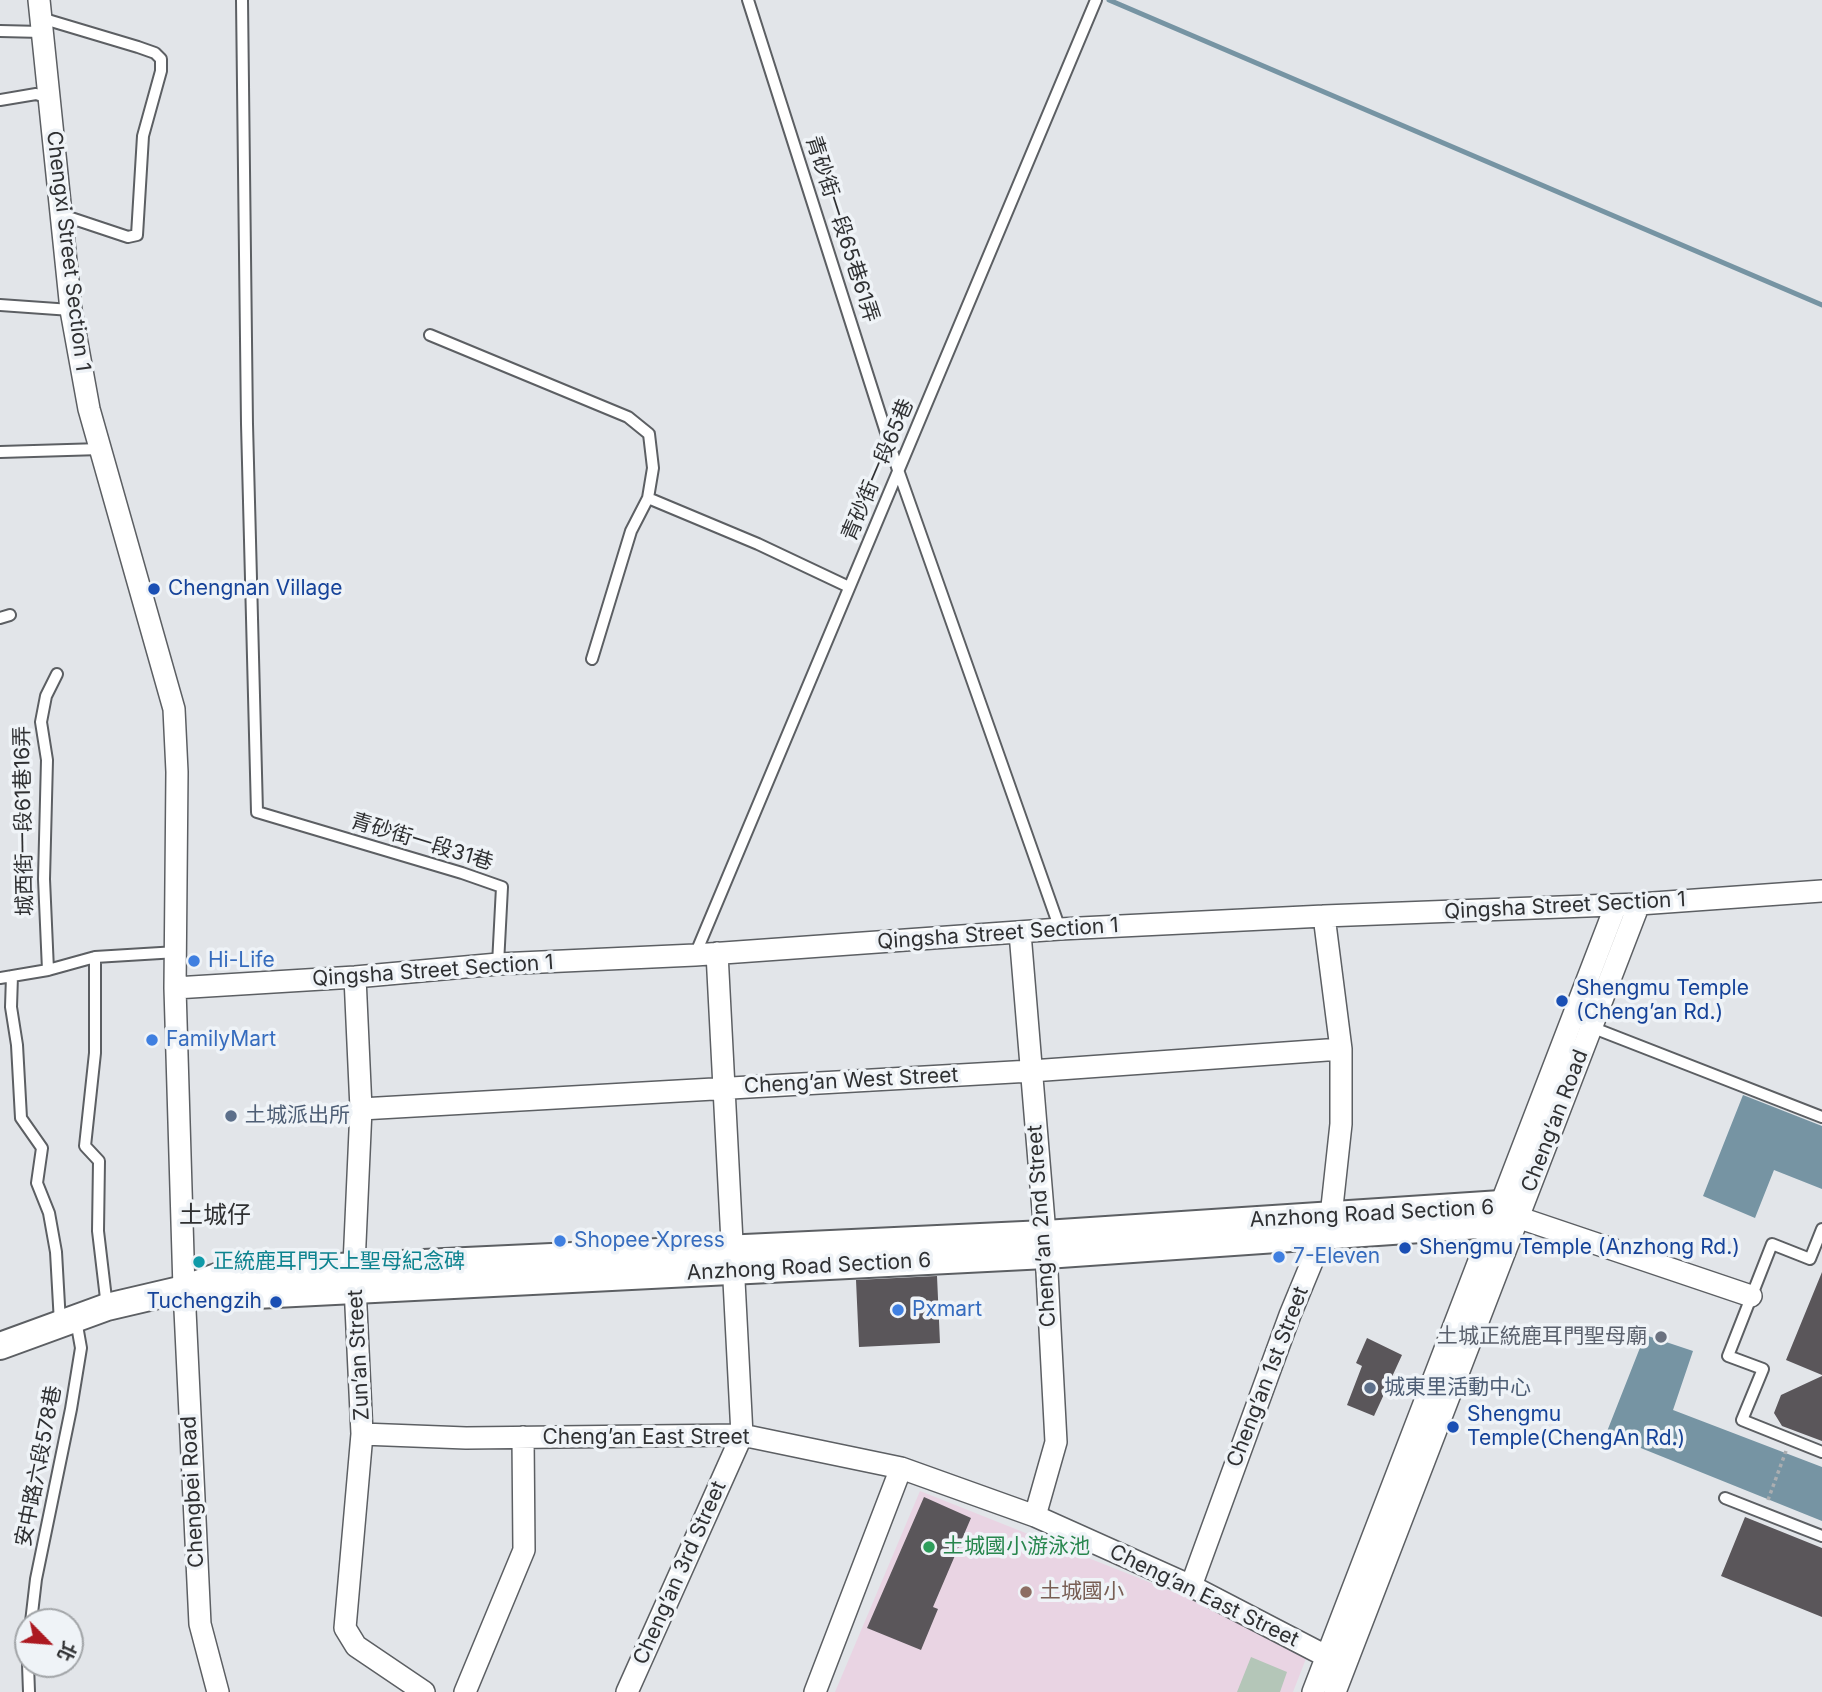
<!DOCTYPE html>
<html>
<head>
<meta charset="utf-8">
<style>
	body { margin:0 }
	#map { position:relative; width:1822px; height:1692px; overflow:hidden; background:#e2e5e9; font-family:Inter,"Noto Sans TC",sans-serif }
	canvas { display:block }
	.north { position:absolute; left:14px; top:1608px; width:70px; height:70px; box-sizing:border-box; background:#eff3f7; border:2px solid #a2a5a8; border-radius:50%; rotate:115deg; font-size:19px; font-weight:700; line-height:28px; text-align:center; color:#2f3032 }
	.north::after { content:''; display:block; margin:auto; width:24px; height:32px; background:#ac1921; clip-path:polygon(50% 0,100% 100%,50% 72%,0 100%) }
</style>
</head>
<body>
<div id="map">
<canvas width="1822" height="1692"></canvas>
<div class="north">北</div>
</div>
<script>
const ctx = document.querySelector('canvas').getContext('2d');
ctx.lineJoin = 'round';
function paint(path, color) { ctx.fillStyle = color; ctx.fill(path, 'evenodd'); }
const poly = rows => new Path2D(rows.map(r => 'M' + r).join(''));
function trace(path, color, width, dash) { ctx.strokeStyle = color; ctx.lineWidth = width; ctx.lineCap = dash ? 'butt' : 'round'; ctx.setLineDash(dash || []); ctx.stroke(path); }
function label(font, color, halo, rows, align = 'center') {
  ctx.font = font + ' Inter,"Noto Sans TC",sans-serif'; ctx.lineWidth = 7; ctx.setLineDash([]); ctx.textBaseline = 'middle'; ctx.strokeStyle = halo; ctx.fillStyle = color; for (const [text, x, y, turn = 0] of rows) {
    ctx.save(); ctx.translate(x, y); ctx.rotate((+turn || 0) * Math.PI / 180); ctx.textAlign = isNaN(turn) ? turn : align; if (halo) ctx.strokeText(text, 0, 0); ctx.fillText(text, 0, 0); ctx.restore();
  }
}
paint(poly([
	[920,1491,1194,1600,1307,1656,1293,1692,835,1692]
]), '#e9d4e3');
paint(poly([
	[1251,1657,1287,1672,1280,1692,1237,1692]
]), '#b4c6b8');
paint(poly([
	[1743,1095,1822,1126,1822,1189,1774,1170,1755,1218,1703,1196],
	[1645,1335,1693,1351,1673,1410,1822,1467,1822,1521,1606,1434]
]), '#7694a3');
trace(poly([
	[1109,0,1822,305]
]), '#7694a3', 5);
paint(poly([
	[1822,1272,1822,1375,1786,1360],
	[937,1276,940,1343,859,1347,856,1280],
	[1367,1338,1402,1355,1374,1416,1347,1405,1362,1366,1356,1363],
	[1822,1376,1822,1441,1782,1426,1774,1413,1781,1395],
	[924,1497,971,1518,933,1607,938,1609,921,1650,867,1628],
	[1745,1517,1822,1548,1822,1617,1721,1576]
]), '#5a565a');
const service = poly([
	[242,0,247,424,257,812,462,873,502,887,498,964],
	[748,0,898,470,1060,929],
	[41,18,138,47,155,53,161,59,161,71,143,136,137,235,128,237,62,215],
	[0,31,42,32],
	[0,100,36,94,49,98],
	[0,305,71,310],
	[430,335,628,417,649,434,653,468,648,498,631,531,592,659],
	[0,452,101,449],
	[648,498,758,544,849,587],
	[0,618,10,615],
	[695,955,1096,0],
	[95,957,95,1053,85,1146,99,1161,98,1231,107,1307],
	[48,970,44,879,47,760,41,722,46,696,57,674],
	[12,976,11,1007,17,1045,21,1118,42,1148,37,1183,49,1213,56,1252,60,1323],
	[0,978,48,970,95,957,177,952],
	[1591,1027,1822,1117],
	[1822,1229,1810,1259,1772,1244,1728,1356,1763,1369,1742,1420,1822,1452],
	[1725,1498,1822,1536],
	[31,1622,36,1579,71,1409,81,1348,76,1320],
	[28,1664,29,1692]
]);
const minor = poly([
	[39,0,71,310,89,409,174,709,177,772,175,988,184,1289,200,1624,218,1692],
	[1020,933,1045,1234,1056,1442,1035,1516],
	[355,977,361,1109,354,1265,362,1434,345,1628,356,1646,424,1692],
	[175,988,355,977,498,964,695,955,1060,929,1324,916,1639,904,1822,891],
	[361,1109,1031,1071,1341,1049],
	[1517,1217,1751,1296],
	[362,1434,466,1438,742,1435,901,1468,1035,1516,1191,1586,1345,1666],
	[1191,1586,1290,1315,1331,1216,1341,1124,1341,1049,1324,916],
	[465,1692,524,1550,523,1437],
	[627,1692,742,1435,717,953],
	[815,1692,901,1468],
	[1313,1692,1616,905],
	[1335,1692,1639,904]
]);
const tertiary = poly([
	[189,1289,236,1296,1046,1255,1493,1224,1517,1217],
	[0,1346,107,1307,184,1289,230,1272,1045,1234,1501,1204,1517,1217]
]);
trace(service, '#5c5f63', 14);
trace(minor, '#5c5f63', 24);
trace(tertiary, '#5c5f63', 30);
trace(poly([
	[1768,1500,1786,1451]
]), '#abaeb1', 3.5, [3.5, 3.5]);
trace(service, '#fff', 10);
trace(minor, '#fff', 21);
trace(tertiary, '#fff', 26);
for (const [x, y, r, color] of [
	[154,589,7,"#1a4fb4"],
	[194,961,7,"#3f7fe0"],
	[1562,1001,7,"#1a4fb4"],
	[152,1040,7,"#3f7fe0"],
	[231,1116,7,"#5c6f8a"],
	[560,1241,7,"#3f7fe0"],
	[1405,1248,7,"#1a4fb4"],
	[1279,1257,7,"#3f7fe0"],
	[199,1262,7,"#0f9aa8"],
	[276,1302,7,"#1a4fb4"],
	[898,1310,7,"#3f7fe0"],
	[1661,1337,7,"#6b7280"],
	[1370,1388,7,"#5c6f8a"],
	[1453,1427,7,"#1a4fb4"],
	[929,1547,7,"#2e9e5b"],
	[1026,1592,7,"#8d6e63"]
]) { const dot = new Path2D(); dot.arc(x, y, r, 0, 2 * Math.PI); ctx.fillStyle = color; ctx.fill(dot); trace(dot, '#eff3f7', 2.5); }
label('21px', '#2f3032', '#eff3f7', [
	["青砂街一段65巷61弄",842,229,72],
	["Chengxi Street Section 1",68,251,83],
	["青砂街一段65巷",878,470,-67],
	["城西街一段61巷16弄",24,821,-91],
	["青砂街一段31巷",422,842,17],
	["Qingsha Street Section 1",1565,906,-3],
	["Qingsha Street Section 1",998,934,-4],
	["Qingsha Street Section 1",433,971,-4],
	["Cheng’an West Street",851,1081,-3],
	["Cheng’an Road",1555,1121,-69],
	["Anzhong Road Section 6",1372,1214,-3],
	["Cheng’an 2nd Street",1042,1226,-94],
	["Anzhong Road Section 6",809,1267,-3],
	["Zun’an Street",359,1355,-93],
	["Cheng’an 1st Street",1268,1377,-69],
	["Cheng’an East Street",646,1438],
	["安中路六段578巷",39,1466,-79],
	["Chengbei Road",193,1492,-93],
	["Cheng’an 3rd Street",680,1573,-66],
	["Cheng’an East Street",1204,1596,26]
]);
label('21px', '#164399', '#eff3f7', [
	["Chengnan Village",168,589],
	["Shengmu Temple",1576,989],
	["(Cheng’an Rd.)",1576,1013],
	["Shengmu Temple (Anzhong Rd.)",1419,1248],
	["Tuchengzih",262,1302,"right"],
	["Shengmu",1467,1415],
	["Temple(ChengAn Rd.)",1467,1439]
], 'left');
label('21px', '#366cbe', '#eff3f7', [
	["Hi-Life",208,961],
	["FamilyMart",166,1040],
	["Shopee Xpress",574,1241],
	["7-Eleven",1293,1257],
	["Pxmart",912,1310]
], 'left');
label('21px', '#4e5e75', '#eff3f7', [
	["土城派出所",245,1116],
	["城東里活動中心",1384,1388]
], 'left');
label('21px', '#0d838f', '#eff3f7', [
	["正統鹿耳門天上聖母紀念碑",213,1262]
], 'left');
label('21px', '#5b616d', '#eff3f7', [
	["土城正統鹿耳門聖母廟",1647,1337]
], 'right');
label('21px', '#27864d', '#eff3f7', [
	["土城國小游泳池",943,1547]
], 'left');
label('21px', '#785e54', '#eff3f7', [
	["土城國小",1040,1592]
], 'left');
label('24px', '#2f3032', '#eff3f7', [
	["土城仔",215,1216]
]);
</script>
</body>
</html>
